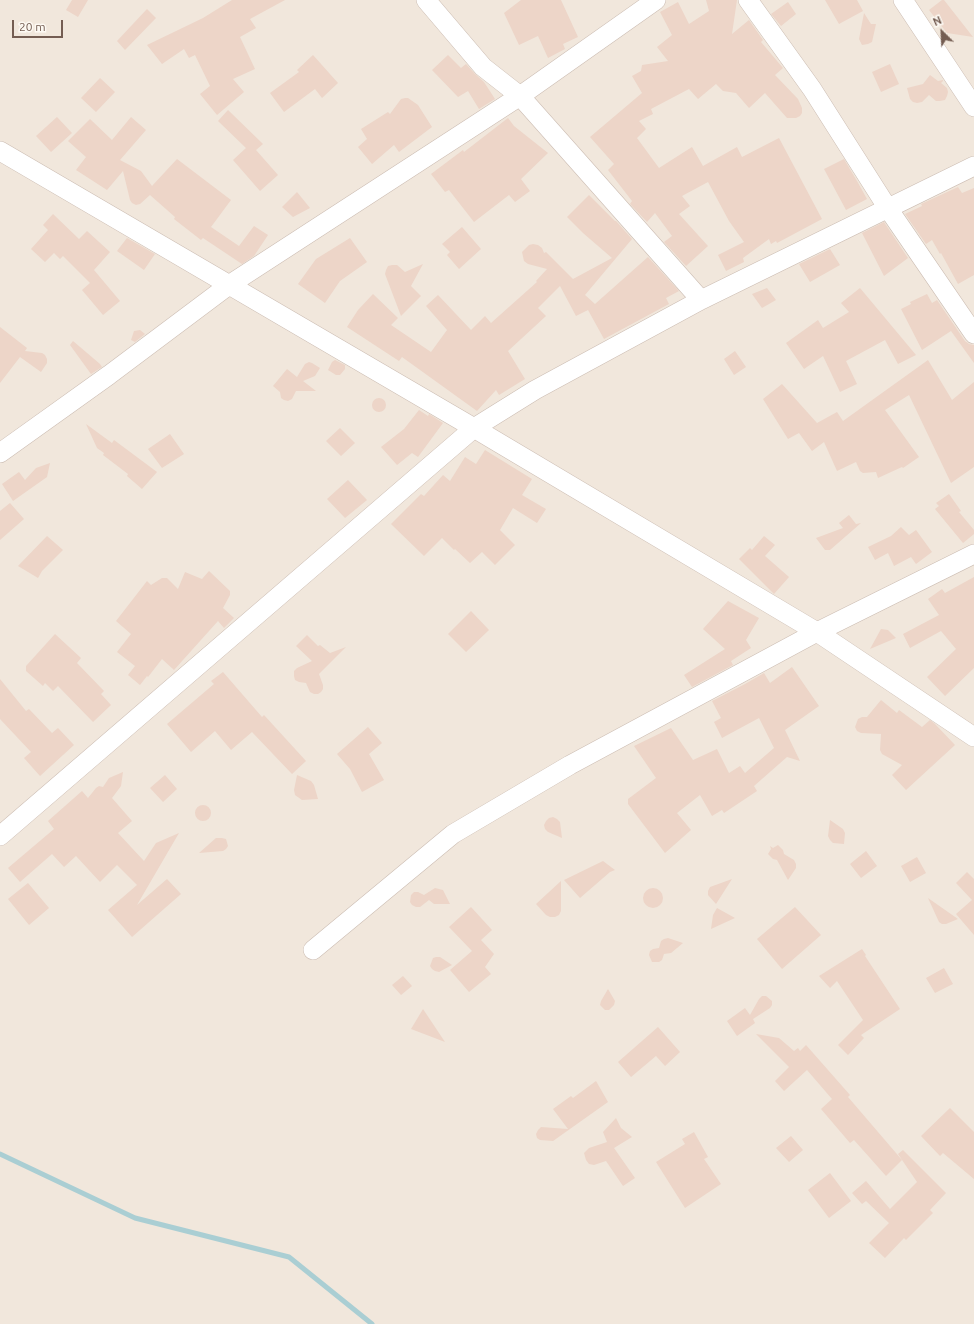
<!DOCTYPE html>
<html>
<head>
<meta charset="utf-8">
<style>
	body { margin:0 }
	#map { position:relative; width:974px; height:1324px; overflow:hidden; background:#fbf5ed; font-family:Ubuntu,sans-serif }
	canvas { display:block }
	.north { position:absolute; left:922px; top:12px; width:40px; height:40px; -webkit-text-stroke:3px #fdf9f3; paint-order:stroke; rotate:336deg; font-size:11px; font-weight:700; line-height:16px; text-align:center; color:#745d52 }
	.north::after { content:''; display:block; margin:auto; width:14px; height:18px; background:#745d52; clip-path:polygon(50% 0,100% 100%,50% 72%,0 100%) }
	.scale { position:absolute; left:12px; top:20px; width:51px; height:18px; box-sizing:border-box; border:2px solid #745d52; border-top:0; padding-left:5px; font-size:12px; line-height:14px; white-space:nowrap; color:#745d52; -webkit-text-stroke:3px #fdf9f3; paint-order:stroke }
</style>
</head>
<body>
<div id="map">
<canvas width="974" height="1324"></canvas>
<div class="north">N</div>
<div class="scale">20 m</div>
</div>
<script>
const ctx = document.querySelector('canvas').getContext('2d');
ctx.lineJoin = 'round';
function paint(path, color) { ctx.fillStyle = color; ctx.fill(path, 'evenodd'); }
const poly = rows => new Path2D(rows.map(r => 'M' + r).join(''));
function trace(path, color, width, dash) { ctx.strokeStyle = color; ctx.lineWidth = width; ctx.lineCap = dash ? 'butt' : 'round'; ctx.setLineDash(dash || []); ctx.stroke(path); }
paint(poly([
	[0,0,974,0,974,1324,0,1324]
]), '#f1e7dc');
trace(poly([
	[0,1154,135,1218,289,1257,372,1324]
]), '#aaced3', 5);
paint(poly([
	[72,0,88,0,78,17,66,10],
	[232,0,285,0,250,19,256,28,240,37,255,69,233,79,244,92,217,115,200,94,210,86,195,55,189,58,184,49,162,64,147,45,203,18],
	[521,0,561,0,578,37,563,44,565,49,548,58,538,36,519,45,504,13],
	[706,0,737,0,732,34,749,20,763,40,761,42,783,68,775,75,798,99,802,108,802,113,800,116,796,118,787,118,765,93,749,108,736,93,723,91,716,84,698,99,689,89,651,109,653,114,639,121,646,129,637,138,659,168,692,147,703,166,737,147,742,157,779,138,822,219,777,243,776,241,771,244,769,239,743,258,744,262,726,271,718,255,744,242,729,221,708,182,682,196,690,206,679,214,708,246,686,266,664,242,672,236,655,213,647,222,630,204,632,201,608,170,614,164,590,137,642,93,632,76,641,71,642,65,668,61,657,47,672,35,660,12,678,2,689,24,709,11],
	[825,0,857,0,863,11,839,24],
	[942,0,944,0,973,37,947,33,929,10],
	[788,2,796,14,781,26,771,14],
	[147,9,156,18,125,50,117,41],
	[864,13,871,24,876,24,872,42,868,44,862,45,859,39],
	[313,55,338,83,322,98,315,89,284,112,270,93,299,72,297,70],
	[448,55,461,68,466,64,475,74,484,82,495,99,479,109,468,91,458,97,432,70],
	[890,64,899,84,881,92,872,72],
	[930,75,938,81,943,80,943,81,941,83,947,88,948,92,947,96,945,100,940,101,936,101,929,95,922,102,917,103,913,102,910,99,907,88,923,84],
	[100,78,115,92,96,112,81,98],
	[405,98,408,98,418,105,432,127,399,152,394,145,372,164,358,147,367,139,361,129,388,112,390,114,401,99],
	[228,110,263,144,256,150,278,175,260,191,233,160,246,148,218,121],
	[57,117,72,133,51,152,36,136],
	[131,117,146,130,120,160,141,171,152,186,177,159,231,200,211,227,239,246,254,226,268,235,254,256,242,264,203,238,201,240,174,219,175,217,150,195,140,204,136,205,132,203,130,200,123,171,107,190,76,170,86,157,68,141,90,119,112,140],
	[508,118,514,126,548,153,521,179,530,191,515,202,509,195,474,222,449,190,445,192,431,174,463,150,464,152],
	[844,159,857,181,867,199,846,210,824,169],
	[958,187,962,193,974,188,974,275,958,284,941,253,940,254,932,240,926,244,905,214,922,206,921,204],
	[297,192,310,208,293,217,282,207],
	[589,195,615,221,616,221,632,239,585,295,595,304,648,257,679,291,666,298,669,304,604,339,588,310,576,316,560,286,538,308,546,316,508,351,525,379,499,395,496,390,477,411,402,357,399,361,347,327,358,310,373,294,398,318,391,325,431,352,447,330,426,306,438,295,471,330,485,316,491,323,537,282,536,281,547,269,528,264,524,261,522,252,529,245,533,244,538,245,542,248,544,253,546,252,573,279,612,258,583,233,567,217],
	[53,214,79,239,87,231,110,252,94,270,120,301,103,315,82,290,90,283,63,256,60,259,54,253,45,262,31,249,48,230,43,225],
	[884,222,908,258,884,276,862,233],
	[462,227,481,249,459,269,447,255,450,252,442,244],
	[127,238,155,254,144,270,117,251],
	[350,238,367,262,340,281,325,303,298,284,316,259],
	[830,249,840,265,810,282,799,264],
	[423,264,411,286,421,296,401,316,385,274,386,270,388,266,392,265,397,265,405,272],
	[767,288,776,300,762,308,752,294],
	[860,288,916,355,898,364,885,340,846,361,857,384,840,392,823,356,804,369,786,343,818,320,823,328,849,312,841,303],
	[927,294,932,303,937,300,965,341,969,344,974,345,974,363,951,331,922,350,901,309,911,304,910,302],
	[0,327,27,348,25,351,42,353,45,355,47,359,47,363,41,372,20,357,0,383],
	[140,330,145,334,135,342,131,340,134,331],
	[73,341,100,364,102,367,91,374,70,345],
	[735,351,746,367,734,375,724,359],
	[335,360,345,365,345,369,340,375,336,375,328,370,332,362],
	[928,360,952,400,974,382,974,467,951,483,909,395,885,410,919,457,903,468,902,467,878,478,876,472,863,473,860,471,856,462,837,471,824,442,812,451,799,433,788,439,763,399,782,384,817,423,837,412,843,421],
	[309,362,312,363,320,368,315,376,303,381,316,391,296,391,292,399,288,401,284,400,281,398,280,392,273,386,287,369,297,377,305,364],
	'372 405a7 7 0 1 1 14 0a7 7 0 1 1-14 0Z',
	[419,410,428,416,429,414,443,423,418,457,412,453,397,465,381,447,404,429],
	[86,424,112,443,114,440,157,472,142,489,127,476,128,474,103,455,104,453,97,448],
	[340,428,355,443,341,456,326,441],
	[170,434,184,454,162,468,148,449],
	[485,450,532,479,522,495,546,509,537,523,513,508,500,530,515,545,495,565,482,552,470,563,455,549,454,550,442,538,424,556,391,524,421,494,424,496,443,475,450,481,465,457,476,464],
	[50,463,47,477,13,501,2,484,19,472,25,480,36,468],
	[348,480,367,500,345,518,327,499],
	[949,494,961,511,959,512,974,530,974,534,963,543,935,509,939,506,936,503],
	[10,503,24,519,0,540,0,511],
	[849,515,856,524,861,523,830,550,825,550,816,538,843,528,839,523],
	[901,527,909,535,916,530,932,552,916,564,911,557,894,566,888,553,875,560,868,547,891,536],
	[47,536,63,550,42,571,38,578,18,566],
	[764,536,775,545,765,556,789,577,774,594,739,559,750,548,752,550],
	[209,571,230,591,230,595,223,608,234,618,224,628,218,621,174,670,162,659,148,677,147,676,140,685,128,675,135,666,117,652,131,634,116,621,147,581,151,585,162,578,167,578,178,589,185,572,202,579],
	[974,577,974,668,945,696,927,677,956,649,941,631,910,648,903,634,939,615,928,599,942,589,945,593],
	[728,601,759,618,746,640,751,648,731,661,733,665,692,687,684,675,725,649,703,629],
	[471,611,489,630,466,652,448,634],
	[881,629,888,630,896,638,870,649],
	[55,634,81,658,77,663,104,691,101,694,111,705,93,722,58,686,53,691,45,683,43,686,26,671,26,666],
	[307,635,318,646,320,645,330,653,346,647,319,674,323,685,323,689,321,692,318,694,314,694,310,692,306,683,299,682,295,680,294,676,294,671,297,668,312,661,296,646],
	[792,667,819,706,785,730,800,761,787,757,754,786,757,791,724,813,722,810,712,816,700,795,677,813,691,830,665,853,628,804,628,799,656,778,634,746,671,728,693,760,717,749,729,773,740,766,745,773,774,748,759,718,722,738,714,722,721,718,712,701,745,684,764,673,770,683],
	[223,672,262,717,264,715,306,761,292,774,252,732,231,750,215,731,191,752,167,724,214,684,211,681],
	[0,679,26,711,29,709,52,733,58,728,74,745,40,776,24,758,31,752,0,719],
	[881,700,897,713,899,710,922,727,930,720,935,724,955,745,906,790,892,775,902,765,882,754,880,750,881,734,861,733,857,731,855,727,858,719,862,717,867,717],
	[368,727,382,743,369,754,384,780,362,792,350,769,337,754],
	[123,772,121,786,112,798,132,821,118,833,144,861,156,843,179,833,137,905,167,879,181,894,132,937,108,910,137,885,117,865,100,882,76,856,64,867,52,854,20,882,8,868,54,829,48,821,82,791,88,798,96,788,99,786,103,787,109,778],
	[165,775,177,789,163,802,150,788],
	[297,775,311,781,314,785,318,799,302,800,295,795,294,790],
	'195 813a8 8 0 1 1 16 0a8 8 0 1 1-16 0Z',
	[553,817,557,819,560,822,562,838,548,832,545,829,544,825,546,821,549,818],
	[830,820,843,829,845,833,844,844,833,843,830,840,828,836],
	[216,838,222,838,226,839,228,846,226,849,223,851,199,853],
	[778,845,783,850,784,854,794,860,796,864,796,868,788,880,777,860,773,859,768,854,771,849,770,846,773,848],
	[866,851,877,866,861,878,850,864],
	[917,857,926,873,910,882,901,866],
	[603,861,615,870,610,872,580,898,564,880],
	[967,872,974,879,974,935,956,914,972,900,956,883],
	[732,879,716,904,708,895,708,891,710,887],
	[561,881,561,911,559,915,555,917,550,917,546,915,536,904],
	[28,883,49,908,29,925,8,899],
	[435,888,443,890,450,904,434,904,429,900,420,907,416,907,412,905,410,902,411,895,414,892,418,892,424,895],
	'643 898a10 10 0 1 1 20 0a10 10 0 1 1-20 0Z',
	[928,898,958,919,946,924,942,924,939,922],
	[471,907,492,930,481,940,494,954,485,967,491,974,469,992,450,970,472,951,449,927],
	[795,907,821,935,782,969,757,939],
	[717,908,735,918,711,929,713,915],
	[668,938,683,943,671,953,664,954,662,960,659,962,652,962,649,955,650,951,653,949,659,948,661,941,664,939],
	[862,949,866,955,865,956,900,1009,861,1035,864,1038,848,1055,838,1045,863,1020,837,981,830,988,819,976],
	[436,957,440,957,452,965,439,972,435,971,432,969,430,966,433,958],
	[944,968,953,984,935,993,926,978],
	[403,976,412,986,401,995,392,985],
	[608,989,615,1001,614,1005,609,1010,605,1010,600,1005,601,1001],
	[762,996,766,996,772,1001,772,1005,770,1008,753,1019,755,1023,737,1036,727,1021,745,1008,750,1015,759,999],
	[423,1009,445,1042,411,1029],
	[658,1027,680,1052,665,1066,656,1056,631,1077,618,1062],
	[756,1034,779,1038,794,1051,798,1048,800,1051,806,1045,850,1095,848,1097,902,1160,886,1176,854,1140,850,1143,821,1109,832,1099,807,1070,784,1091,775,1081,789,1067],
	[596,1081,608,1102,553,1141,540,1140,537,1138,536,1134,538,1130,541,1127,568,1129,553,1109,571,1096,573,1098],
	[950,1108,974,1132,974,1179,943,1153,940,1156,921,1136],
	[616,1118,621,1128,632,1137,614,1148,635,1178,623,1186,606,1161,594,1165,589,1164,586,1160,584,1153,589,1148,607,1142,603,1132],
	[694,1132,708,1157,704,1159,721,1184,685,1208,656,1162,685,1144,682,1139],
	[791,1136,803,1150,789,1162,776,1148],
	[903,1150,946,1193,930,1210,933,1213,906,1240,904,1238,885,1258,869,1243,889,1223,866,1201,862,1204,852,1193,866,1181,890,1209,917,1182,898,1154],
	[830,1173,851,1201,829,1218,808,1190]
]), '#edd5c8');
const minor = poly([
	[426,0,483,67,520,96,701,300],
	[748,0,812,89,887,207,974,334],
	[903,0,974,107],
	[0,151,474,428,817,632,974,737],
	[0,453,109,375,229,285,520,96,656,0],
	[0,836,474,428,535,390,701,300,974,166],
	[313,950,453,834,570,765,817,632,974,554]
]);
trace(minor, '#ccbdb3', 20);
trace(minor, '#fff', 19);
</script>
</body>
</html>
